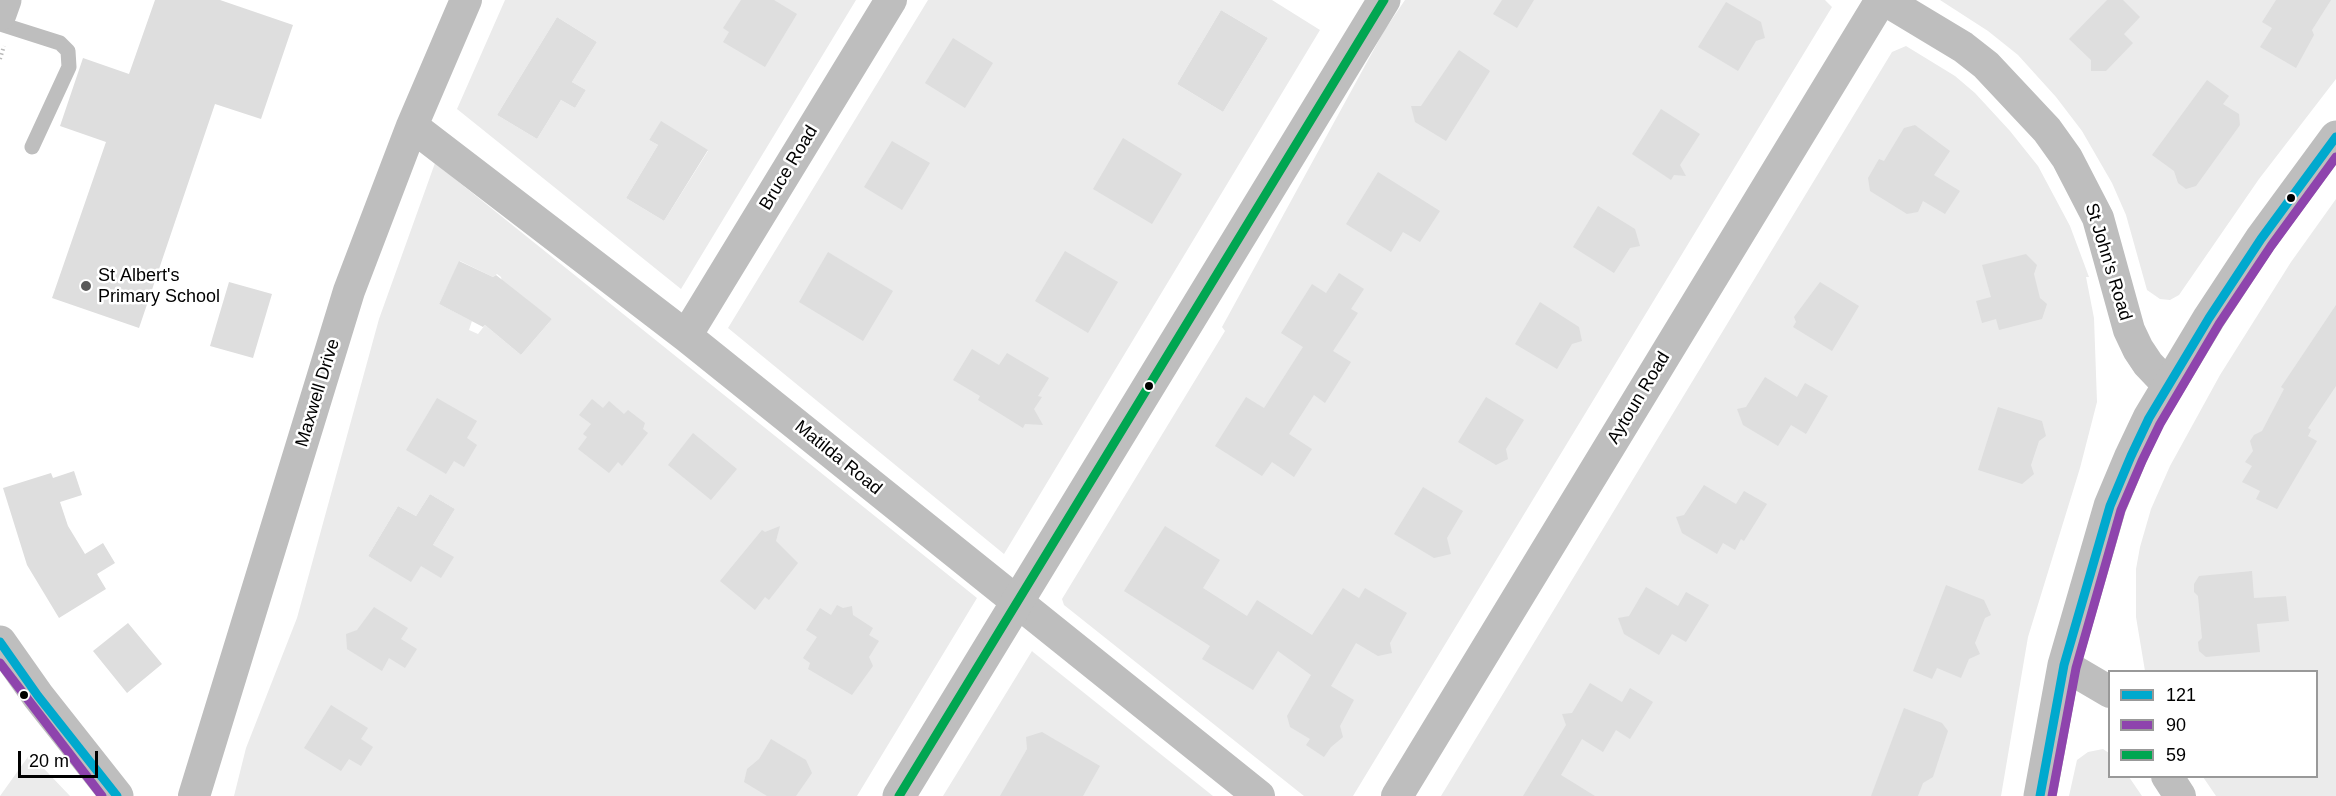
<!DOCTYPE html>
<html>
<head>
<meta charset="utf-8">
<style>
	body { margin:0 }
	#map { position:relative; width:2336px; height:796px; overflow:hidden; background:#fff; font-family:Arial,sans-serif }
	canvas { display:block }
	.legend { position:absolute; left:2108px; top:670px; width:210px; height:108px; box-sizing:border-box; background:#fff; border:2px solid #999; margin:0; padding:8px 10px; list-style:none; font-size:18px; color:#000 }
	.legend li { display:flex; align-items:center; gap:12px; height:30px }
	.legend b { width:30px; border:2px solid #999 }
	.scale { position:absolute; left:18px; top:751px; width:80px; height:27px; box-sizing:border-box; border:3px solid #000; border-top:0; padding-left:8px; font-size:18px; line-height:21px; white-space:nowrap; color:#000; -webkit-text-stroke:4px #fff; paint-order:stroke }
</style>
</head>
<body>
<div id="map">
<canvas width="2336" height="796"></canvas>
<ul class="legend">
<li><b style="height:8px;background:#00a9ce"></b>121</li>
<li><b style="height:8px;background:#8e44ad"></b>90</li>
<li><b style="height:8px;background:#00a651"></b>59</li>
</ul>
<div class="scale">20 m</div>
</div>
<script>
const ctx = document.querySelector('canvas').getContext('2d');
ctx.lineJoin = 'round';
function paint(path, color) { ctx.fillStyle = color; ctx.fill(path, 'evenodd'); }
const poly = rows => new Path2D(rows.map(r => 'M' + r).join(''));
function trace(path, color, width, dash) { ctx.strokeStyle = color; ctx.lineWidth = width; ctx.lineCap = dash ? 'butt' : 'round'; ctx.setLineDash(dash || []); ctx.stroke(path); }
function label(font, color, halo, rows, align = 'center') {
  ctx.font = font + ' Arial,sans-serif'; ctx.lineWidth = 5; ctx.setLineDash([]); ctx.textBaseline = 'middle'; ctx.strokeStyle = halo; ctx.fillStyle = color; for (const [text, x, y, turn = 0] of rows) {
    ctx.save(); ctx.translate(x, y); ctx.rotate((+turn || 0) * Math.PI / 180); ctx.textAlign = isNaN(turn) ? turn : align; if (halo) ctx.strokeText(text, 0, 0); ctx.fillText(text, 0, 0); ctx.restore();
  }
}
paint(poly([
	[505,0,856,0,681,289,457,109],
	[557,17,597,42,572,82,586,90,575,108,561,100,537,139,497,115],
	[661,122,708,151,664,221,626,198,658,145,649,140],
	[928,0,1272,0,1320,30,1004,554,728,328],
	[1221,10,1268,38,1223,112,1177,84],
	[1405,0,1825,0,1832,7,1353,796,1304,796,1064,605,1062,599,1225,331,1222,327,1384,31],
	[1940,0,2336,0,2336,79,2259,179,2179,295,2170,300,2160,299,2147,290,2126,215,2112,183,2082,131,2056,97,2018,55,1988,31],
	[1906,46,1955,76,1975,93,2010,131,2038,166,2070,226,2089,277,2086,277,2094,318,2097,402,2080,468,2028,637,2001,796,1441,796,1892,52],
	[435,163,977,598,857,796,234,796,246,748,297,618,379,319],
	[460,261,493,277,497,274,501,277,502,282,552,319,521,355,485,325,478,334,469,330,472,321,439,304],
	[430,494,455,509,411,581,368,556,398,506,416,516],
	[2336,199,2336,796,2216,796,2203,777,2316,776,2316,672,2145,671,2136,617,2136,569,2140,547,2151,509,2170,466,2220,375,2291,262],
	[1032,651,1033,652,1213,796,943,796],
	[2103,749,2109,753,2110,776,2129,777,2142,796,2069,796,2077,760,2088,752],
	[30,754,70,796,0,796]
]), '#ebebeb');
paint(poly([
	[155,0,220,0,293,25,261,119,215,104,139,328,52,298,106,142,60,126,83,58,129,74],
	[741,0,774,0,797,14,765,67,723,42,729,32,723,28],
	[1502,0,1534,0,1517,28,1493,14],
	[2107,0,2123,0,2140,17,2124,34,2133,43,2106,71,2091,71,2091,60,2069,39],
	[2276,0,2331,0,2312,30,2314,35,2296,68,2260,47,2272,28,2262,22],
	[1726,2,1761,22,1765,38,1756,41,1738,71,1698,47],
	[1221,10,1268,38,1223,112,1177,84],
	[557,17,597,42,572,82,586,90,575,108,561,100,537,139,497,115],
	[953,38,993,63,965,108,925,83],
	[1459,50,1490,71,1446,141,1415,122,1411,106,1421,106],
	[2207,80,2229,96,2223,104,2239,114,2240,125,2196,186,2186,189,2178,183,2174,171,2152,155],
	[1661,109,1700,134,1680,165,1686,176,1674,175,1671,180,1632,154],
	[661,121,708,150,664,221,626,198,658,145,649,140],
	[1915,125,1950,151,1934,175,1960,191,1945,214,1923,201,1918,212,1907,214,1870,191,1868,178,1879,159,1884,161,1904,128],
	[1123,138,1182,174,1152,224,1093,189],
	[892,141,930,163,902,210,864,187],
	[1378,172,1440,211,1420,242,1403,232,1391,252,1346,224],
	[1598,206,1635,229,1640,246,1630,248,1614,273,1573,247],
	[1065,251,1118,282,1088,333,1035,301],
	[828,252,893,291,863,341,799,302],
	[2026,254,2037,265,2034,274,2040,298,2047,304,2042,319,1999,330,1996,319,1982,323,1976,301,1991,297,1982,265],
	[459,261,493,277,496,275,552,319,521,355,485,325,483,327,439,304],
	[1339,273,1364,289,1351,309,1358,313,1333,351,1351,362,1325,403,1314,395,1289,434,1312,449,1294,477,1272,462,1262,476,1215,446,1246,397,1264,408,1303,347,1281,333,1312,284,1326,293],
	[229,282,272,294,253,358,210,346],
	[1820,282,1859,306,1832,351,1793,327,1796,322,1794,317],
	[1540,302,1579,327,1582,341,1572,344,1557,369,1515,344],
	[2336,305,2336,386,2308,428,2311,430,2308,436,2317,441,2277,509,2256,499,2260,491,2242,482,2252,466,2245,462,2253,451,2250,441,2254,435,2262,431,2284,389,2281,387],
	[972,349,999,365,1007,353,1049,378,1038,396,1042,397,1034,409,1043,425,1025,424,1023,428,978,400,980,396,953,380],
	[1765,377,1797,397,1805,383,1828,396,1806,434,1791,425,1778,446,1743,425,1737,409,1746,407],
	[1486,397,1524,420,1506,449,1508,459,1496,465,1458,442],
	[437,398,477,421,467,438,477,445,464,467,454,461,446,474,406,450],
	[592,399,603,408,609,401,624,414,628,410,645,423,643,429,648,433,622,466,618,462,609,473,578,449,587,437,583,434,591,424,579,415],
	[1998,407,2042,421,2046,436,2039,441,2031,465,2034,474,2022,484,1978,470],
	[693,433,737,469,711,500,668,465],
	[74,471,82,495,60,502,68,526,85,554,103,543,115,563,97,574,106,589,59,618,27,565,3,488,51,473,53,478],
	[1704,485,1736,504,1744,491,1767,504,1744,541,1741,539,1735,550,1723,543,1717,554,1682,533,1676,517,1684,515],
	[1423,487,1463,511,1447,538,1451,554,1434,558,1394,534],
	[430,494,455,509,433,545,454,557,441,578,421,566,411,582,368,556,398,506,416,516],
	[780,526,776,541,798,563,769,600,765,597,755,610,720,581,762,530,765,532],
	[1165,526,1220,560,1203,588,1247,616,1257,600,1312,635,1343,588,1359,598,1365,588,1407,613,1390,643,1392,653,1378,656,1356,643,1331,686,1354,700,1340,726,1343,737,1331,747,1324,757,1306,745,1310,739,1290,727,1287,716,1311,675,1278,651,1253,690,1202,659,1210,646,1124,591],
	[2252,571,2254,598,2286,596,2289,621,2257,624,2260,652,2206,657,2199,651,2198,642,2202,638,2198,596,2194,592,2194,584,2199,576],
	[1946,585,1984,600,1991,615,1985,618,1975,643,1980,654,1969,659,1961,678,1937,668,1932,679,1913,671],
	[1646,587,1678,606,1686,592,1709,605,1686,642,1672,634,1659,655,1624,634,1618,618,1629,616],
	[837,605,843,608,852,606,853,615,873,628,869,635,879,641,869,657,873,666,852,695,808,669,810,663,803,658,817,637,806,630,820,608,831,615],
	[374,607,408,628,401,639,417,649,405,668,389,658,382,671,347,649,346,634,357,630],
	[128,623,162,664,127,693,93,651],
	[1590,683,1622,702,1630,688,1653,702,1630,739,1616,730,1603,752,1582,739,1561,775,1595,796,1523,796,1566,725,1562,714,1572,713],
	[331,705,368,728,361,739,373,747,361,766,349,759,341,771,304,748],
	[1904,708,1942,723,1948,731,1933,777,1923,783,1918,796,1871,796],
	[1042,732,1100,766,1083,796,1000,796,1027,749,1026,737],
	[771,739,806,760,812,773,796,796,767,796,744,782,747,769,759,759]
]), '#dedede');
trace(poly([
	[0,59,4,46]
]), '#b9b9b9', 4, [1.5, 3]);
trace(poly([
	[0,24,60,43,68,51,69,67,32,147]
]), '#bebebe', 15);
trace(poly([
	[1885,0,1963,47,1986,65,2047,130,2067,158,2098,218,2129,330,2138,349,2148,364,2168,385],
	[412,126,686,336,1259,796],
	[686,336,891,0],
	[2064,665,2110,692],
	[2167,776,2180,796],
	[194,796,349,291,412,126,466,0],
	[1397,796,1881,0]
]), '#bebebe', 32);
trace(poly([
	[0,14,5,0],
	[0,642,38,696,117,796],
	[899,796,1384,0],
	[2040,796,2064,665,2110,506,2131,456,2149,418,2209,318,2261,239,2336,137]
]), '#bebebe', 33);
trace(poly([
	[0,642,38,696,117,796],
	[2040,796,2064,665,2110,506,2131,456,2149,418,2209,318,2261,239,2336,137]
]), '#00a9ce', 9);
trace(poly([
	[0,663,102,796],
	[2052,796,2076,668,2121,510,2142,461,2160,424,2219,324,2271,246,2336,157]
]), '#8e44ad', 9);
trace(poly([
	[899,796,1384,0]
]), '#00a651', 9);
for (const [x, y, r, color] of [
	[2291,198,5,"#000"],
	[86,286,6,"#595959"],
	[1149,386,5,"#000"],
	[24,695,5,"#000"]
]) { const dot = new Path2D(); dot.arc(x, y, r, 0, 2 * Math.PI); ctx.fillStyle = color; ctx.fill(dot); trace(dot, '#fff', 2); }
label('18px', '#000', '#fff', [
	["Bruce Road",789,168,-59],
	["St John's Road",2108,262,73],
	["Maxwell Drive",318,393,-73],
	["Aytoun Road",1639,398,-59],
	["Matilda Road",838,458,39]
]);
label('18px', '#000', '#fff', [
	["St Albert's",98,276],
	["Primary School",98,297]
], 'left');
</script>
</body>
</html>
